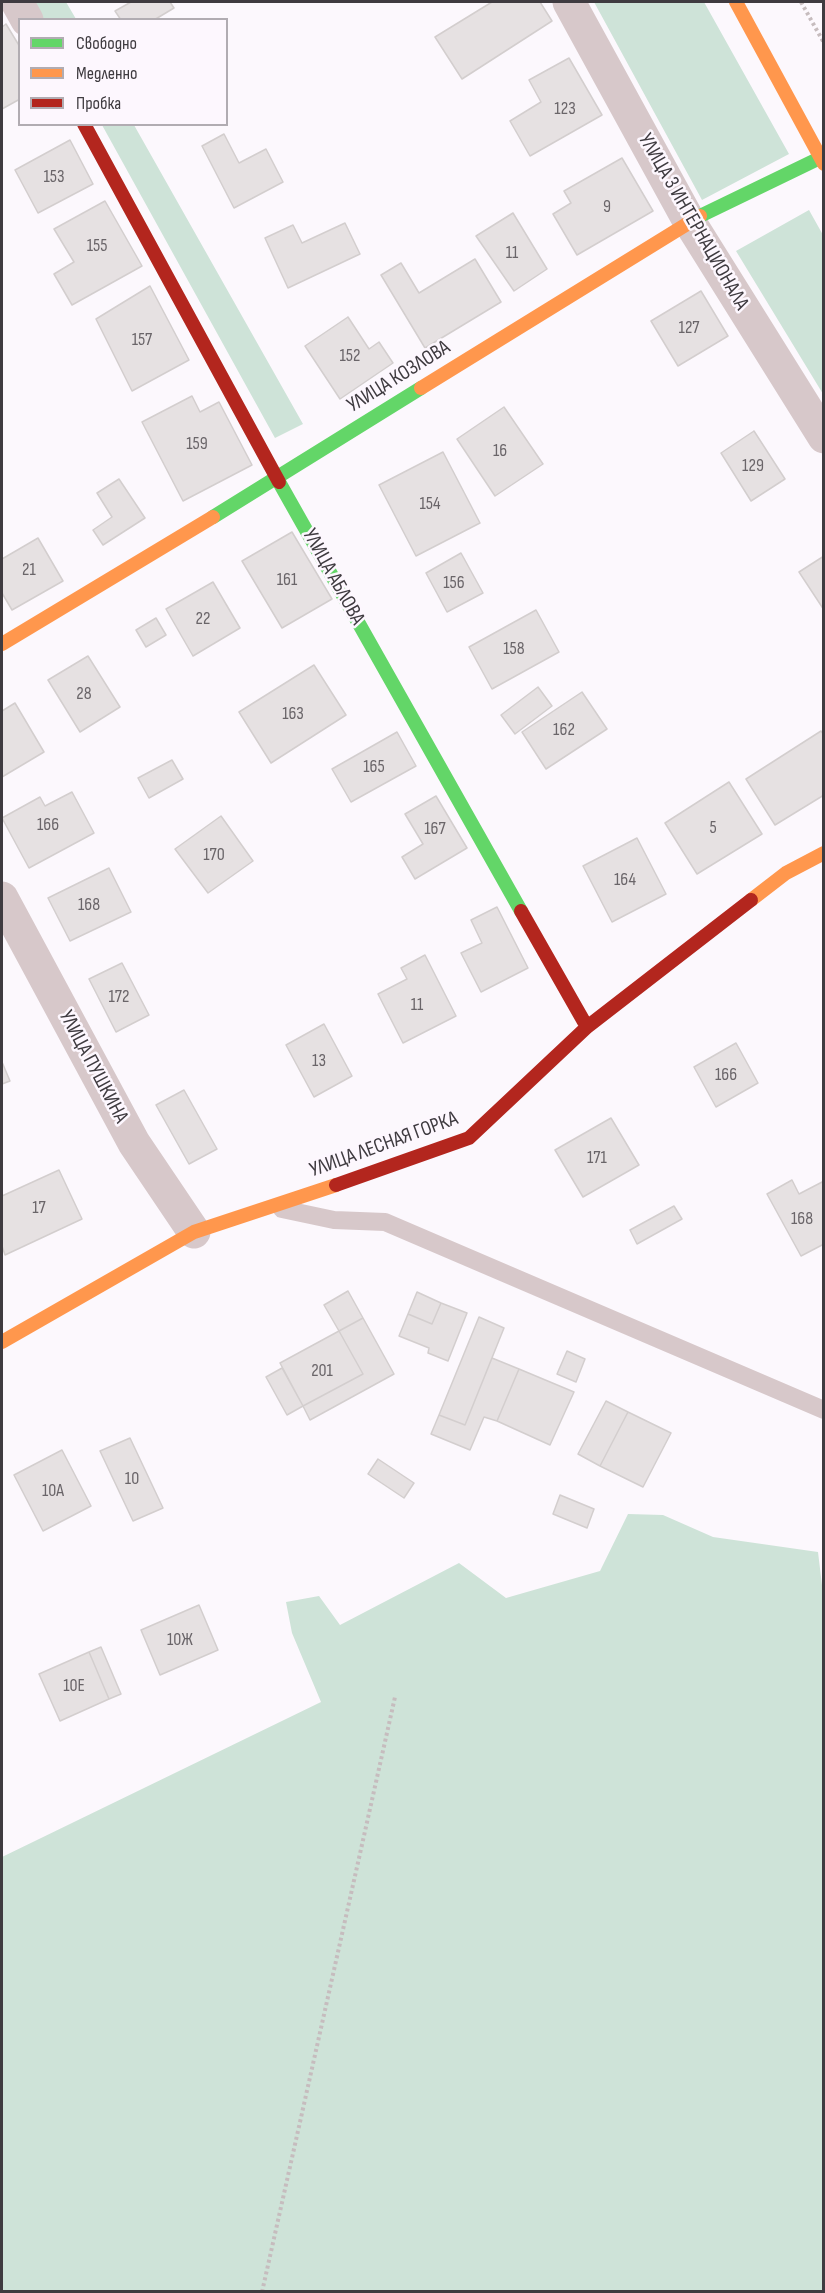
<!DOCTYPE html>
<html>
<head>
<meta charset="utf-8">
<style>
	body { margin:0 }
	#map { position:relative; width:825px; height:2293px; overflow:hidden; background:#fcf8fd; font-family:"Sofia Sans Condensed",sans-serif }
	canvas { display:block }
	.frame { position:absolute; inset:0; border:3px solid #3f3b40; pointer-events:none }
	.legend { position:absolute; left:18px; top:18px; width:210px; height:108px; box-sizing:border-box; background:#fdf7fe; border:2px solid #b1acb2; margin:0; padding:8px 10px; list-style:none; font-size:18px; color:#3f3b40 }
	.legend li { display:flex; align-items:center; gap:12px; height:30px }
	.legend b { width:30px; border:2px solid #b1acb2 }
</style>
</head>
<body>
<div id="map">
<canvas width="825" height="2293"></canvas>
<div class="frame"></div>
<ul class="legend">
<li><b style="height:8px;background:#63d668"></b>Свободно</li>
<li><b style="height:8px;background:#ff974d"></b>Медленно</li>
<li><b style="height:8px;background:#b3261e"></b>Пробка</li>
</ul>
</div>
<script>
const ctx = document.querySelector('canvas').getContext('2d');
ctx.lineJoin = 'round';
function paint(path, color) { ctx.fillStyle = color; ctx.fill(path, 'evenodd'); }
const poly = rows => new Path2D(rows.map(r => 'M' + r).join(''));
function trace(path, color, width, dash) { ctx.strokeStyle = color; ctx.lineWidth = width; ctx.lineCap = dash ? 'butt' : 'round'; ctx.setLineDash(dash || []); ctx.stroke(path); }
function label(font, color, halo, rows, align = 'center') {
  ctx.font = font + ' "Sofia Sans Condensed",sans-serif'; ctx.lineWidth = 5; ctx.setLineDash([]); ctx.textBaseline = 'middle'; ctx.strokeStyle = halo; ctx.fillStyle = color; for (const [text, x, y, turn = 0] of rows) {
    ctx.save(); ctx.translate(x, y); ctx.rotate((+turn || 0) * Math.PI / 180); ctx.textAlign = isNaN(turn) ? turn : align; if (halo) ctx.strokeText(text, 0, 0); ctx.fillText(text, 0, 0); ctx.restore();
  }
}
paint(poly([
	[33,2,66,2,76,19,43,19],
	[594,2,704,2,789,154,702,200],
	[102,125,134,125,303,424,275,438],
	[809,210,823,235,823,394,736,251],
	[628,1514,663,1515,713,1537,818,1552,824,1602,823,2291,2,2291,2,1857,321,1702,292,1633,286,1602,319,1596,340,1625,459,1563,506,1598,600,1571]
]), '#cee3d8');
const building = poly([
	[131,2,170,2,174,8,154,20,121,20,115,11,131,2],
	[492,2,540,2,552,21,462,79,435,37,492,2],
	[6,24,20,47,20,99,2,109,2,27,6,24],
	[569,58,602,115,530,156,510,121,541,102,529,80,569,58],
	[224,134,239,163,266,149,283,182,234,208,202,146,224,134],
	[70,140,93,184,38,213,15,170,70,140],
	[622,158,653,211,577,255,553,214,571,203,564,191,622,158],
	[105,201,142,266,72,305,54,274,74,262,54,229,105,201],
	[513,213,547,269,514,291,476,236,513,213],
	[345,223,360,254,288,288,265,238,293,225,302,243,345,223],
	[475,259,501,302,425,348,381,275,401,263,419,293,475,259],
	[150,286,189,360,132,391,96,319,150,286],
	[701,291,728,336,678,366,651,321,701,291],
	[348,317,369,349,379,342,393,363,340,399,305,346,348,317],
	[192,396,200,412,219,402,252,465,183,501,142,422,192,396],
	[504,407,543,464,495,496,457,439,504,407],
	[754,431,785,479,751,501,721,453,754,431],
	[443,452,480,523,416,556,379,485,443,452],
	[119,479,145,518,103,545,93,530,112,517,97,493,119,479],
	[292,532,332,599,282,628,242,561,292,532],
	[38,538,63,581,12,610,2,593,2,559,38,538],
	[461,553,483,593,447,612,426,573,461,553],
	[824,556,824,610,799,572,824,556],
	[213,582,240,628,193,656,166,609,213,582],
	[536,610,559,652,492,689,469,647,536,610],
	[156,618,166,635,146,647,136,630,156,618],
	[88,656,120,707,80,732,48,680,88,656],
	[314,665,346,715,271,763,239,712,314,665],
	[538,687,552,706,515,734,501,715,538,687],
	[582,692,607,729,546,769,522,732,582,692],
	[15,703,44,752,2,777,2,711,15,703],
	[821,731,824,735,824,795,775,825,746,779,821,731],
	[397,732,416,766,351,802,332,769,397,732],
	[172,760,183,779,149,798,138,778,172,760],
	[729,782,762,834,697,874,665,823,729,782],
	[72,792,94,833,29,868,2,818,40,797,45,806,72,792],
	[436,796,467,848,415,879,402,857,423,844,405,814,436,796],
	[221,816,253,861,208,893,175,849,221,816],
	[637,838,666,894,612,922,583,866,637,838],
	[109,868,131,912,70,941,48,898,109,868],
	[497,907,528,968,481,992,461,953,482,943,471,920,497,907],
	[425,955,456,1016,403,1043,378,994,407,979,401,968,425,955],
	[122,963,149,1015,116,1032,89,979,122,963],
	[324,1024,352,1076,314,1097,286,1045,324,1024],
	[736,1043,758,1083,716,1107,694,1067,736,1043],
	[2,1062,10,1081,2,1084,2,1062],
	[184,1090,217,1149,189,1164,156,1105,184,1090],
	[611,1118,639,1165,583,1197,555,1150,611,1118],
	[59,1170,82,1219,5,1255,2,1246,2,1196,59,1170],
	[792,1180,799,1194,824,1181,824,1244,801,1256,767,1194,792,1180],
	[674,1206,682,1219,637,1244,630,1230,674,1206],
	[348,1291,363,1318,339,1331,324,1305,348,1291],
	[417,1292,441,1303,432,1324,408,1314,417,1292],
	[441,1303,467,1313,448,1361,428,1353,429,1348,399,1336,408,1314,432,1324,441,1303],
	[479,1317,504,1328,465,1425,439,1415,479,1317],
	[363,1318,394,1374,310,1420,303,1406,363,1374,339,1331,363,1318],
	[339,1331,363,1374,303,1406,280,1363,339,1331],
	[567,1351,585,1359,576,1382,557,1374,567,1351],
	[492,1358,519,1369,497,1421,484,1417,470,1450,431,1434,439,1415,465,1425,492,1358],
	[282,1368,303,1406,287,1415,266,1377,282,1368],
	[519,1369,574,1392,550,1445,497,1421,519,1369],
	[606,1401,628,1412,600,1466,578,1454,606,1401],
	[628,1412,671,1433,643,1487,600,1466,628,1412],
	[130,1438,163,1508,133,1521,100,1451,130,1438],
	[62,1450,91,1506,43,1531,14,1475,62,1450],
	[378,1459,414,1483,404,1498,368,1474,378,1459],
	[560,1495,594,1509,587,1528,553,1514,560,1495],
	[199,1605,218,1650,160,1675,141,1630,199,1605],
	[101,1647,121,1694,109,1699,89,1652,101,1647],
	[89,1652,109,1699,60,1721,39,1674,89,1652]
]);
paint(building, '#e6e1e2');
trace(building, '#d3cece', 1.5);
trace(poly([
	[801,2,824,43],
	[262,2292,395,1697]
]), '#c6bcbe', 4, [3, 3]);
trace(poly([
	[282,1209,334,1220,385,1222,824,1410]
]), '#d7c8ca', 18);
trace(poly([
	[17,2,27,20],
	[569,2,689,221,824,437],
	[2,898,134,1143,194,1232]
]), '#d7c8ca', 33);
trace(poly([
	[700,216,824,156],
	[279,482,521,911],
	[213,517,421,388]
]), '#63d668', 14);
trace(poly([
	[736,2,824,164],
	[421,388,700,216],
	[2,644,213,517],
	[751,900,786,873,824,853],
	[2,1342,194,1232,336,1185]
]), '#ff974d', 14);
trace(poly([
	[84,124,279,482],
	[521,911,587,1027],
	[336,1185,469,1138,587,1027,751,900]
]), '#b3261e', 14);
label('18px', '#6a6569', null, [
	["123",565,109],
	["153",54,177],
	["9",607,207],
	["155",97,246],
	["11",512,253],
	["127",689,328],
	["157",142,340],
	["152",350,356],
	["159",197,444],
	["16",500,451],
	["129",753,466],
	["154",430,504],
	["21",29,570],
	["161",287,580],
	["156",454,583],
	["22",203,619],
	["158",514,649],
	["28",84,694],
	["163",293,714],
	["162",564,730],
	["165",374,767],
	["166",48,825],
	["5",713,828],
	["167",435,829],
	["170",214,855],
	["164",625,880],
	["168",89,905],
	["172",119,997],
	["11",417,1005],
	["13",319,1061],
	["166",726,1075],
	["171",597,1158],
	["17",39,1208],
	["168",802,1219],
	["201",322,1371],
	["10",132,1479],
	["10А",53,1491],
	["10Ж",180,1640],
	["10Е",74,1686]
]);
label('21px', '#3f3b40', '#fdf7fe', [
	["УЛИЦА 3 ИНТЕРНАЦИОНАЛА",693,222,60],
	["УЛИЦА КОЗЛОВА",399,377,-32],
	["УЛИЦА АБЛОВА",333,577,61],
	["УЛИЦА ПУШКИНА",93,1067,62],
	["УЛИЦА ЛЕСНАЯ ГОРКА",384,1145,-20]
]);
</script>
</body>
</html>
